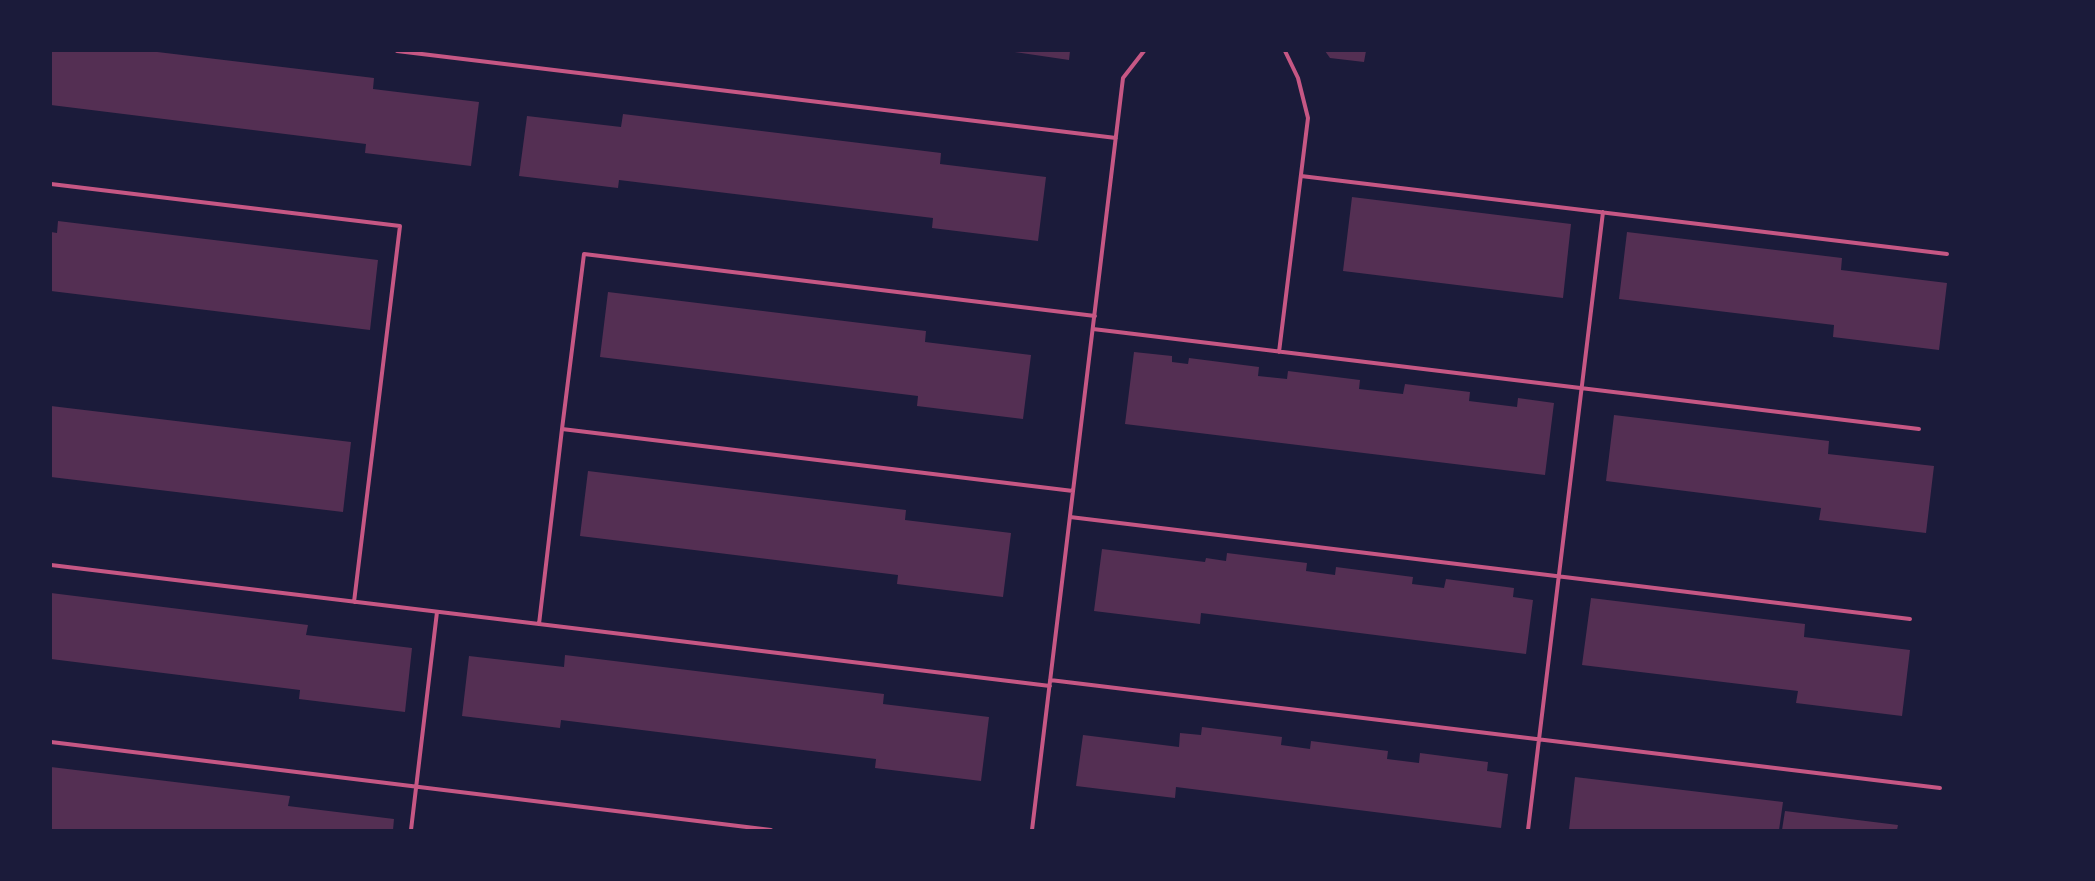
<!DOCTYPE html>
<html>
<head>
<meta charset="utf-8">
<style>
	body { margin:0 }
	#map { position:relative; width:2095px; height:881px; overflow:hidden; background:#1b1b3a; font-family:Roboto,sans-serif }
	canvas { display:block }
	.frame { position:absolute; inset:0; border:52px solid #1b1b3a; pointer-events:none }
</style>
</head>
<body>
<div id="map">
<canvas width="2095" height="881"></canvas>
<div class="frame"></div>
</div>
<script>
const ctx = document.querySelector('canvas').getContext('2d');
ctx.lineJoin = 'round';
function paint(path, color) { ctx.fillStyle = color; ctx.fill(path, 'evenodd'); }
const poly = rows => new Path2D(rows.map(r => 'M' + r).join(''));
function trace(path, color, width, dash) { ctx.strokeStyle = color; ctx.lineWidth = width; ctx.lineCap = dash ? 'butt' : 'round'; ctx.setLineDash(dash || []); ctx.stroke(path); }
paint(poly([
	[54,51,149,51,374,78,373,89,479,102,471,166,365,153,366,144,51,105,51,52],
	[1008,51,1070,51,1069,60],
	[1325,51,1366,51,1364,62,1330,58],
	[623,114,941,153,940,164,1046,177,1038,241,932,228,933,218,619,180,618,188,519,176,527,116,621,127],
	[1352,197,1571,224,1563,298,1343,271],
	[58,221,378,260,370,330,51,291,51,232,57,233],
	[1627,232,1842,258,1841,270,1947,283,1939,350,1833,337,1834,325,1619,299],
	[608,292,926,331,925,342,1031,355,1023,419,917,406,918,396,600,357],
	[1134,352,1172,356,1172,362,1188,364,1189,358,1259,367,1258,376,1287,379,1288,371,1360,380,1359,389,1403,394,1405,384,1470,392,1469,401,1517,407,1518,398,1554,403,1545,475,1125,424],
	[51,406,351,442,343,512,51,477],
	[1614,415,1829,441,1828,454,1934,466,1926,533,1819,520,1821,508,1606,481],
	[588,471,906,510,905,520,1011,533,1003,597,897,584,898,575,580,536],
	[1102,549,1205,562,1206,558,1226,561,1227,553,1307,563,1306,571,1335,575,1336,567,1413,577,1412,584,1444,588,1446,579,1514,588,1513,597,1533,600,1526,654,1201,613,1200,624,1094,611],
	[51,593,308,625,306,635,412,648,405,712,299,699,300,690,51,659],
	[1591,598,1805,624,1804,637,1910,650,1902,716,1796,703,1798,691,1582,665],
	[565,655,884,694,883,704,989,717,981,781,875,768,876,759,561,720,560,728,462,716,469,656,564,667],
	[1202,727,1282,737,1281,745,1310,749,1311,741,1388,751,1387,759,1419,763,1420,753,1488,762,1487,771,1508,774,1501,828,1176,787,1175,798,1076,786,1083,735,1179,747,1180,733,1201,735],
	[51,767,290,796,288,806,394,819,393,830,51,830],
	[1575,777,1783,802,1779,830,1569,830],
	[1785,811,1898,825,1897,830,1782,830]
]), '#542f53');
trace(poly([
	[397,51,1116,138],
	[1301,176,1947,254],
	[51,184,400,226,354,602],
	[1093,329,1919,429],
	[1279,352,1308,118,1298,78,1285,51],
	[562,429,1073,491],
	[1070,517,1910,619],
	[51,565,539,624],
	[1050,680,1940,788],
	[1050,686,539,624,562,429,584,254,1095,316],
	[51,742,771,830],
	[411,830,437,612],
	[1032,830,1123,78,1144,51],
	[1528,830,1603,212]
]), '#c65784', 4);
</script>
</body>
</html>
